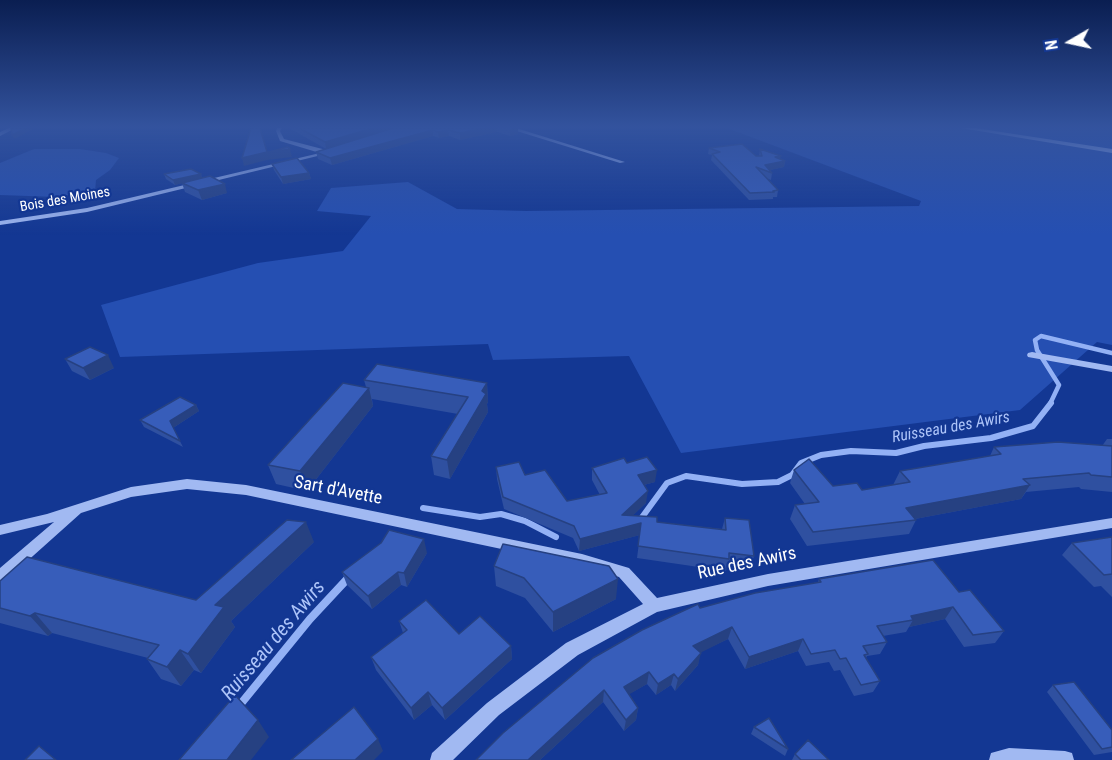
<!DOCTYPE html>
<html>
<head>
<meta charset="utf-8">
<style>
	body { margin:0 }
	#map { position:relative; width:1112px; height:760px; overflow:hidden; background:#133793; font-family:"Roboto Condensed",sans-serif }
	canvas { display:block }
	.north { position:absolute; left:1040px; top:12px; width:60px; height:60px; -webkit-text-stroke:4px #133793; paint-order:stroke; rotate:261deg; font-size:16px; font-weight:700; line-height:24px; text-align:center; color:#fff }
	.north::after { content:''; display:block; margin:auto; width:21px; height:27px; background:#fff; clip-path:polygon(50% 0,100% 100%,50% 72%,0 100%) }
</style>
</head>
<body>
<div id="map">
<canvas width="1112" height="760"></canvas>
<div class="north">N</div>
</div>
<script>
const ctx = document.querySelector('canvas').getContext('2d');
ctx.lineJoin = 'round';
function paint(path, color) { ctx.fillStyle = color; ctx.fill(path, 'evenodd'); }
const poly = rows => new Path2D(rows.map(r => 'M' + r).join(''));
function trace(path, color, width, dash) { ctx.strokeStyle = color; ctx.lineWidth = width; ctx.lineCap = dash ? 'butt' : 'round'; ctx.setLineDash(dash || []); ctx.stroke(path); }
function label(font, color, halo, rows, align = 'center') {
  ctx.font = font + ' "Roboto Condensed",sans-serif'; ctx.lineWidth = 4.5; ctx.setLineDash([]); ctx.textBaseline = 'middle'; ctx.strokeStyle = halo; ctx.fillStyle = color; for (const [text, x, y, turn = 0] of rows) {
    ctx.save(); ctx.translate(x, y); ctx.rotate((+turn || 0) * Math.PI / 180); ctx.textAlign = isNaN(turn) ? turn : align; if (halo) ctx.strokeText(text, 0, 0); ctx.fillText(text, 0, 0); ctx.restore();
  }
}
paint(poly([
	[727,128,1112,128,1112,345,1097,342,1020,410,681,453,629,356,493,360,488,344,120,357,101,305,258,263,343,251,371,216,317,211,331,188,408,182,457,209,526,211,919,206,921,201],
	[34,149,80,149,106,153,119,158,110,170,96,180,95,191,56,197,0,195,0,163]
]), '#254fb2');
trace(poly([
	[1050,404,1059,385,1037,350,1035,340,1041,336,1112,353]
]), '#93b1f5', 4.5);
trace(poly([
	[423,508,480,517,501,514,525,521,556,537],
	[640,520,667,483,686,476,742,484,778,482,792,475,801,463,821,455,851,451,896,453,924,446,991,438,1033,426,1051,403]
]), '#93b1f5', 6);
trace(poly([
	[239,706,310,619,350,576]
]), '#93b1f5', 8);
paint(poly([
	[9,128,16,128,0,136,0,132,9,128],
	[277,128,282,128,280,131,284,139,334,152,87,212,0,225,0,221,87,208,320,153,280,141,276,131,277,128],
	[507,128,516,128,625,162,620,163,507,128],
	[961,128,975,128,1112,149,1112,153,961,128],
	[1032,352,1112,366,1112,372,1028,357,1027,355,1028,353,1032,352],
	[187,479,246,485,582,554,629,568,657,598,768,574,1112,518,1112,528,768,586,657,612,578,655,499,715,453,760,430,760,432,753,487,703,566,643,643,604,619,577,582,566,246,495,187,489,131,497,81,513,5,581,0,583,0,568,54,522,0,535,0,525,47,514,131,487,187,479],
	[1009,748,1065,751,1072,753,1074,760,989,760,991,753,1009,748]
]), '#a1b9f2');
paint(poly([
	[289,128,518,128,518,134,510,136,497,132,460,140,449,136,439,138,433,136,332,165,318,159,316,152,326,149],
	[709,148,756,156,759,156,760,149,785,161,784,167,770,170,772,173,771,180,766,178,778,190,777,197,773,197,773,199,749,200,711,160,712,155,708,154],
	[272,164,309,173,311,179,283,184,274,170],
	[164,174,201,174,202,178,227,193,202,200,185,192,182,183,175,185,166,179],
	[65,359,114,368,90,380,72,371],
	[364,380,487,383,488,402,487,404,488,412,450,479,434,475,431,456,458,414,372,399,373,406,307,491,276,484,268,465,366,387],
	[196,405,199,411,173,428,183,447,144,427,140,420],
	[1107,439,1112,439,1112,492,1081,489,1079,487,1026,492,1021,499,915,519,916,520,909,534,807,546,790,519,795,505,805,504,790,483,794,470,833,486,862,490,893,485,900,471,990,456,994,447,1102,446],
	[627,463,655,482,644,485,646,503,633,515,657,522,722,529,725,518,754,556,750,568,727,565,726,571,637,558,640,535,579,551,573,538,504,509,497,479,496,467,525,475,567,501,600,495,592,480,592,468],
	[1112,537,1112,597,1101,586,1094,587,1062,555,1072,543],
	[314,542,231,621,235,627,201,673,194,670,181,686,161,679,147,659,148,658,52,633,48,636,0,623,0,581,196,600],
	[381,543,427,553,407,587,401,585,372,609,347,585,342,572],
	[494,566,616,599,553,632,525,598,496,586],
	[819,579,959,592,1004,631,995,643,964,647,945,619,909,627,906,632,883,636,887,642,880,654,867,656,866,658,880,681,873,692,854,696,840,670,834,671,829,662,806,666,798,651,745,669,728,639,700,652,698,665,675,691,671,685,656,695,647,684,629,694,638,708,636,720,624,731,603,702,540,760,476,760,700,608,818,582],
	[399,621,511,646,512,659,445,720,432,705,414,720,376,670,371,657,403,633],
	[1053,685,1112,730,1112,752,1094,755,1047,692],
	[754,727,788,749,785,756,751,734],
	[795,754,829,760,792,760]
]), '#2f50a0');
paint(poly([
	[26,128,36,128,14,139,12,135],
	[373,128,395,128,326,149,325,142],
	[484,128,496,128,497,132,460,140,460,133],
	[514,128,518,128,518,134,510,136,510,130],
	[433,130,433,136,332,165,330,158],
	[448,130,449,136,439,138,438,132],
	[290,149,292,157,267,160,244,166,242,158,267,152,268,152],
	[781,156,779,162,785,161,784,167,766,171,765,165,775,157],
	[309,173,311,179,283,184,281,177],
	[201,174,202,178,175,185,173,180],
	[225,184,227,193,202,200,198,190],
	[108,355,114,368,90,380,83,368],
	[487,383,488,402,487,404,488,412,450,479,447,460],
	[369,388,373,406,307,491,300,471],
	[196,405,199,411,173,428,170,421],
	[657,470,655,482,636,487,638,475],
	[1030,485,1021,499,899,522,906,508],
	[648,491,646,503,621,527,622,515],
	[306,522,314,542,231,621,235,627,201,673,188,654,215,605],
	[641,523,640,535,579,551,580,539],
	[424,539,427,553,407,587,404,573],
	[398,572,401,585,372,609,368,596],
	[618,579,616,599,553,632,553,612],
	[953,607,945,619,909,627,913,620,911,616],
	[35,613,52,633,48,636,30,616],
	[732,627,728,639,690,658,693,646],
	[803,639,798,651,745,669,749,657],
	[511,646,512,659,445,720,442,708],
	[180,650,194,670,181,686,167,667],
	[701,653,698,665,675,691,678,679],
	[649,672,647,684,623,698,624,687],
	[674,674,671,685,656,695,658,684],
	[604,690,603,702,540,760,528,760],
	[428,692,432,705,414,720,411,708],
	[638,708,636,720,624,731,626,720],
	[258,720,269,737,251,760,227,760],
	[378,739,383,751,374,760,355,760]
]), '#264182');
const building = poly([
	[11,128,26,128,12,135,11,128],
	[251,128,260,128,267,152,242,158,251,128],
	[299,128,373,128,325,142,299,128],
	[393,128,484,128,460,133,448,130,438,132,433,130,330,158,316,152,393,128],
	[742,144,756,156,762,156,760,149,781,156,775,157,785,161,765,165,772,173,756,167,778,190,773,191,774,192,750,193,712,154,720,152,709,148,742,144],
	[288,147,290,149,265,153,288,147],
	[297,158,309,173,281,177,272,164,297,158],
	[191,169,201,174,173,180,164,174,191,169],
	[210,176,225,184,198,190,182,183,210,176],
	[90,347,108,355,83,368,65,359,90,347],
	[377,364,487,383,482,391,486,394,447,460,431,456,468,397,364,380,377,364],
	[343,383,369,388,300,471,268,465,343,383],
	[180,397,196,405,170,421,180,441,140,420,180,397],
	[1058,442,1112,446,1112,477,1091,475,1089,473,1023,479,1030,485,906,508,916,520,813,532,795,505,819,502,794,470,809,459,833,486,857,483,862,490,910,482,900,471,1001,454,994,447,1058,442],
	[647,457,657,470,638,475,648,491,622,515,657,517,657,522,726,530,725,518,749,520,754,556,729,553,729,559,638,546,641,523,580,539,574,526,503,497,496,467,519,462,525,475,545,470,567,501,607,493,592,468,624,458,627,463,647,457],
	[287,520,306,522,215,605,224,607,188,654,180,650,167,667,147,659,159,645,35,613,30,616,0,608,0,581,27,557,196,600,287,520],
	[389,530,424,539,404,573,398,572,368,596,342,572,381,543,389,530],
	[1112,537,1112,574,1104,575,1072,543,1112,537],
	[503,544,609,566,618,579,553,612,524,578,494,566,503,544],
	[933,560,959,592,970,590,1004,631,973,635,953,607,911,616,913,620,877,626,887,642,863,646,868,654,864,655,880,681,861,685,846,658,840,659,835,650,811,654,803,639,749,657,732,627,693,646,701,653,678,679,674,674,658,684,649,672,624,687,638,708,626,720,604,690,528,760,476,760,503,733,593,658,642,630,698,604,700,608,755,593,821,582,819,579,933,560],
	[426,600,459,634,480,616,511,646,442,708,428,692,411,708,371,657,407,630,399,621,426,600],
	[1074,682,1112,730,1112,747,1102,749,1053,685,1074,682],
	[235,695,258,720,227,760,179,760,235,695],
	[354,707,378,739,355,760,291,760,354,707],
	[769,718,788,749,754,727,769,718],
	[808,740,829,760,801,760,795,754,808,740],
	[39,746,56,760,25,760,39,746]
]);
paint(building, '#375dba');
trace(building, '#264182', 1.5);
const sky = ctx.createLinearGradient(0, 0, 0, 235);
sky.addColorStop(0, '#0a1e51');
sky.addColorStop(0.54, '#33539e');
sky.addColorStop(1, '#33539e00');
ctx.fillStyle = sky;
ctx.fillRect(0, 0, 1112, 235);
label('14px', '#fff', '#133793', [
	["Bois des Moines",65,200,-10]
]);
label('italic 16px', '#adc4f9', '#133793', [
	["Ruisseau des Awirs",951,428,-10]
]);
label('18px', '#fff', '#133793', [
	["Sart d'Avette",338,491,11],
	["Rue des Awirs",747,564,-12]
]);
label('italic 20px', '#adc4f9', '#133793', [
	["Ruisseau des Awirs",274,641,-50]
]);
</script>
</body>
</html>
